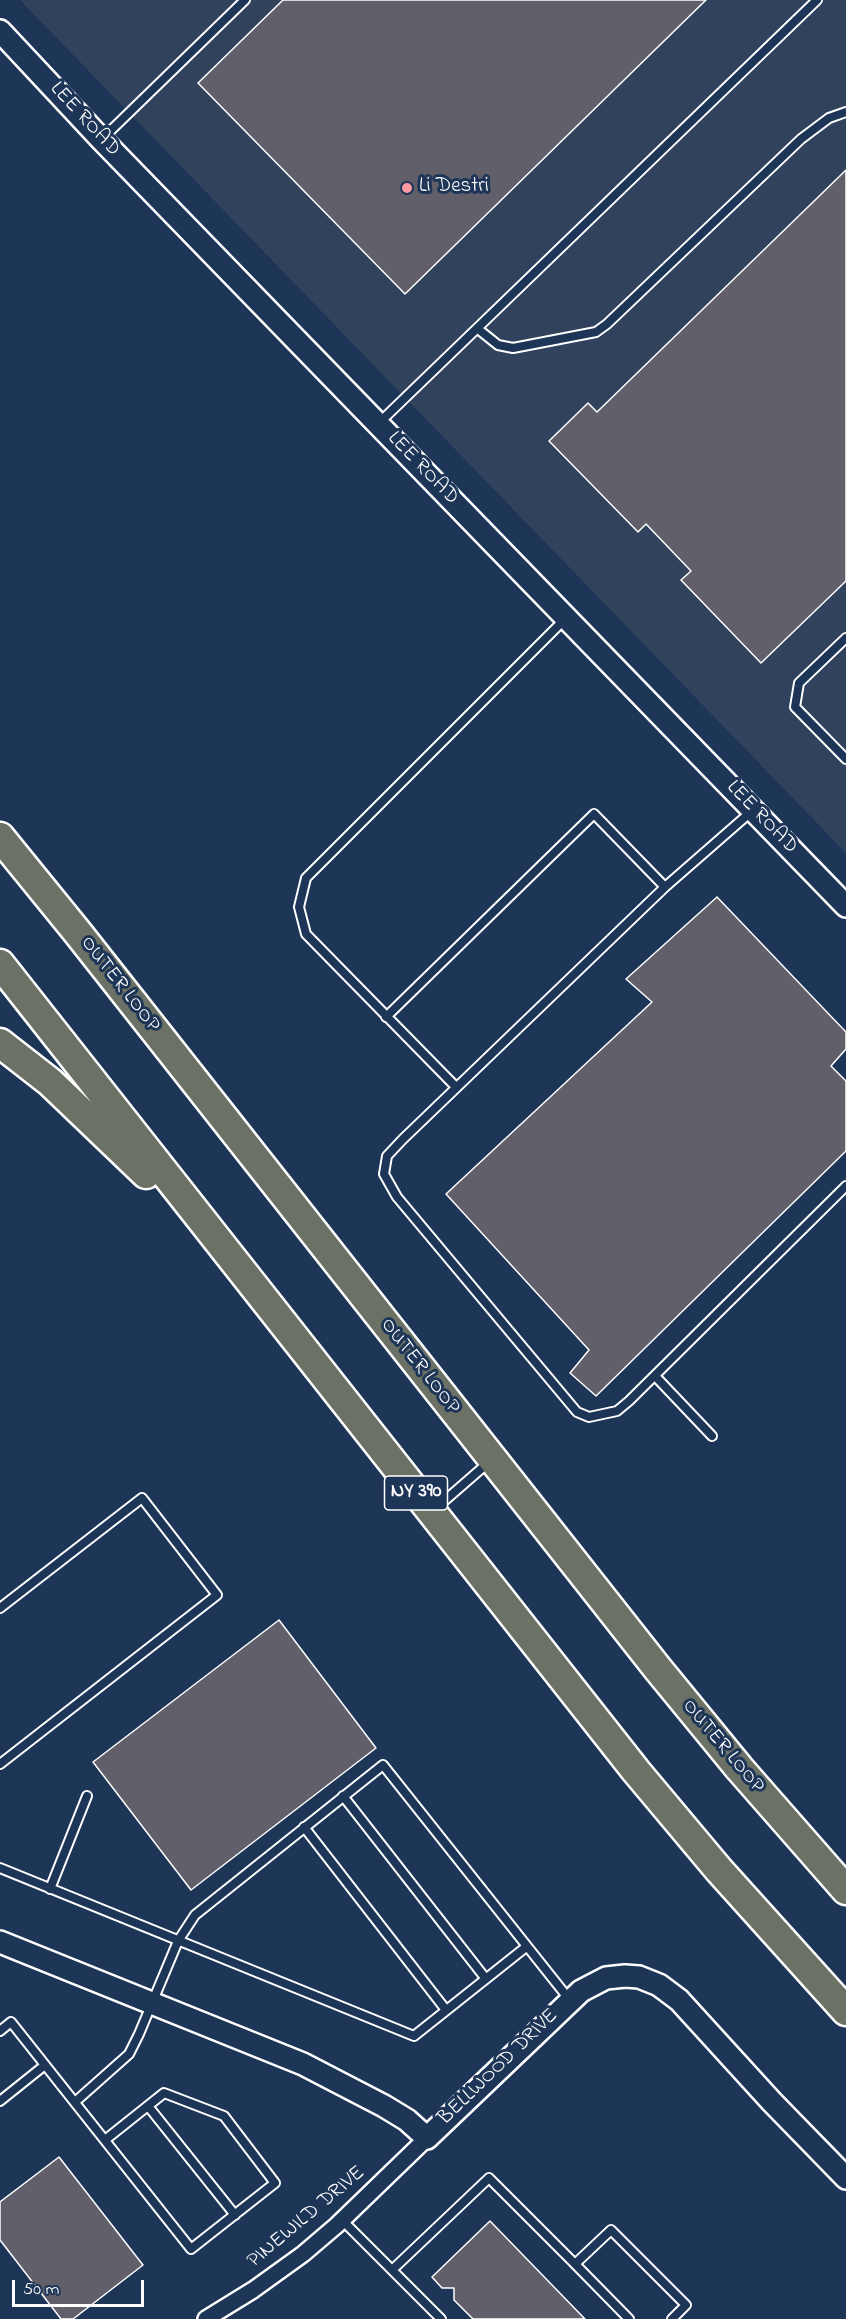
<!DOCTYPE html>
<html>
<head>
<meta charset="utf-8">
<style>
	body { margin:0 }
	#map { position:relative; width:846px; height:2319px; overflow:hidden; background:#1d3557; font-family:"Indie Flower",sans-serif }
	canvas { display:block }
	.scale { position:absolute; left:12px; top:2280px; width:132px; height:27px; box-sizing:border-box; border:3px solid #fff; border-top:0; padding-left:8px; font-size:18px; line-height:21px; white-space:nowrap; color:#fff; -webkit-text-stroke:4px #1d3557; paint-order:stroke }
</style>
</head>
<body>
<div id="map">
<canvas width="846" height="2319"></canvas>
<div class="scale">50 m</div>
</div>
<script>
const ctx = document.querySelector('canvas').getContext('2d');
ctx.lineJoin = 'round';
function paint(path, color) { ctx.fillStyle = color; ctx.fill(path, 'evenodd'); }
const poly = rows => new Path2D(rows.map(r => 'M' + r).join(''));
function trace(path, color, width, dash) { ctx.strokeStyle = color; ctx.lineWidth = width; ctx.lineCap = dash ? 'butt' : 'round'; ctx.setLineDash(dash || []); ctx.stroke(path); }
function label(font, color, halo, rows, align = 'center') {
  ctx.font = font + ' "Indie Flower",sans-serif'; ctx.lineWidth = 6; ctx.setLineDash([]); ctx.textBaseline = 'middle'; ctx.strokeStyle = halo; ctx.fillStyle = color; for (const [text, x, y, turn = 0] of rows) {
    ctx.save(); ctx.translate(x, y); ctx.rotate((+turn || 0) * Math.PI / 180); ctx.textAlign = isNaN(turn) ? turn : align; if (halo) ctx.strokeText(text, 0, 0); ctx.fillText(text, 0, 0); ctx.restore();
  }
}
paint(poly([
	[20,0,846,0,846,853]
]), '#31425d');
const building = poly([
	[283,0,706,0,405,294,198,83,283,0],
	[846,170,846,581,761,663,681,580,691,571,646,524,638,532,549,441,588,403,597,412,846,170],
	[717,897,846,1032,846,1049,831,1066,846,1081,846,1151,596,1396,570,1373,589,1350,446,1194,652,1002,626,979,717,897],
	[279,1620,376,1748,191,1890,93,1762,279,1620],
	[59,2157,143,2265,73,2319,61,2319,0,2240,0,2202,59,2157],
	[490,2221,585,2319,473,2319,454,2300,454,2288,442,2288,432,2277,490,2221]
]);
paint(building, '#605f6a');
trace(building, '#fff', 1.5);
const lane = poly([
	[103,138,245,0],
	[478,329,498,345,513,348,596,332,607,324,801,139,829,118,846,112],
	[380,422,817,0],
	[846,638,799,683,795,707,846,759],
	[752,811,665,887,403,1139,387,1156,384,1174,397,1197,577,1412,589,1417,617,1411,629,1401,846,1186],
	[386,1017,594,814,665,887],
	[456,1087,306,934,299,907,306,878,564,620],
	[655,1376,712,1436],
	[435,1509,489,1462],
	[0,1608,142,1498,217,1595,0,1764],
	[343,1796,486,1979],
	[304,1827,446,2010],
	[0,1868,414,2036,526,1947],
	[50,1889,87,1796],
	[0,2031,11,2022,191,2249,275,2183,224,2116,164,2093,105,2140],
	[0,2101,45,2065],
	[75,2102,129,2054,139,2034,178,1941,195,1915,383,1765,569,1999],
	[148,2106,235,2215],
	[342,2220,441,2319],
	[392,2270,489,2178,575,2264],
	[629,2319,575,2264,611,2230,686,2305,672,2319]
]);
const street = poly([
	[206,2319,253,2290,303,2254,337,2225,427,2138]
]);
const secondary = poly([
	[0,31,101,139,846,906],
	[0,1942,303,2064,384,2106,407,2120,427,2138,581,1991,606,1978,625,1976,639,1977,659,1985,679,2000,772,2102,846,2178]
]);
const highway = poly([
	[0,837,78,933,658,1669,740,1769,846,1890],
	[0,964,636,1771,719,1870,846,2011],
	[0,1043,50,1082,146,1174]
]);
trace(lane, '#fff', 12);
trace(street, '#fff', 20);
trace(secondary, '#fff', 26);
trace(highway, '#fff', 33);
trace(lane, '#1d3557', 8);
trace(street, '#1d3557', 15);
trace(secondary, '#1d3557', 21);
trace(highway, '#6b7165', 28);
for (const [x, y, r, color] of [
	[407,188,6,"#ff9aa2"]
]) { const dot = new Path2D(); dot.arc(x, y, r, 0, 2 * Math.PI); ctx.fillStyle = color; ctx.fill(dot); trace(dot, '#1d3557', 2); }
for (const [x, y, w] of [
	[416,1493,63]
]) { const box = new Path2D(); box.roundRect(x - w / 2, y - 17, w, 34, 4.5); ctx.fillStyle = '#1d3557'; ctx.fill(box); trace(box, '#fff', 1.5); }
label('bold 20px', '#fff', null, [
	["NY 390",416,1493]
]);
label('21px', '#fff', '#1d3557', [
	["LEE ROAD",84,120,47],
	["LEE ROAD",422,469,46],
	["LEE ROAD",761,818,46],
	["OUTER LOOP",119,985,52],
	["OUTER LOOP",419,1367,52],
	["OUTER LOOP",722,1747,50],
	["BELLWOOD DRIVE",499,2068,-44],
	["PINEWILD DRIVE",307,2218,-40]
]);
label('21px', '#fff', '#1d3557', [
	["Li Destri",419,188]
], 'left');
</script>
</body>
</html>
